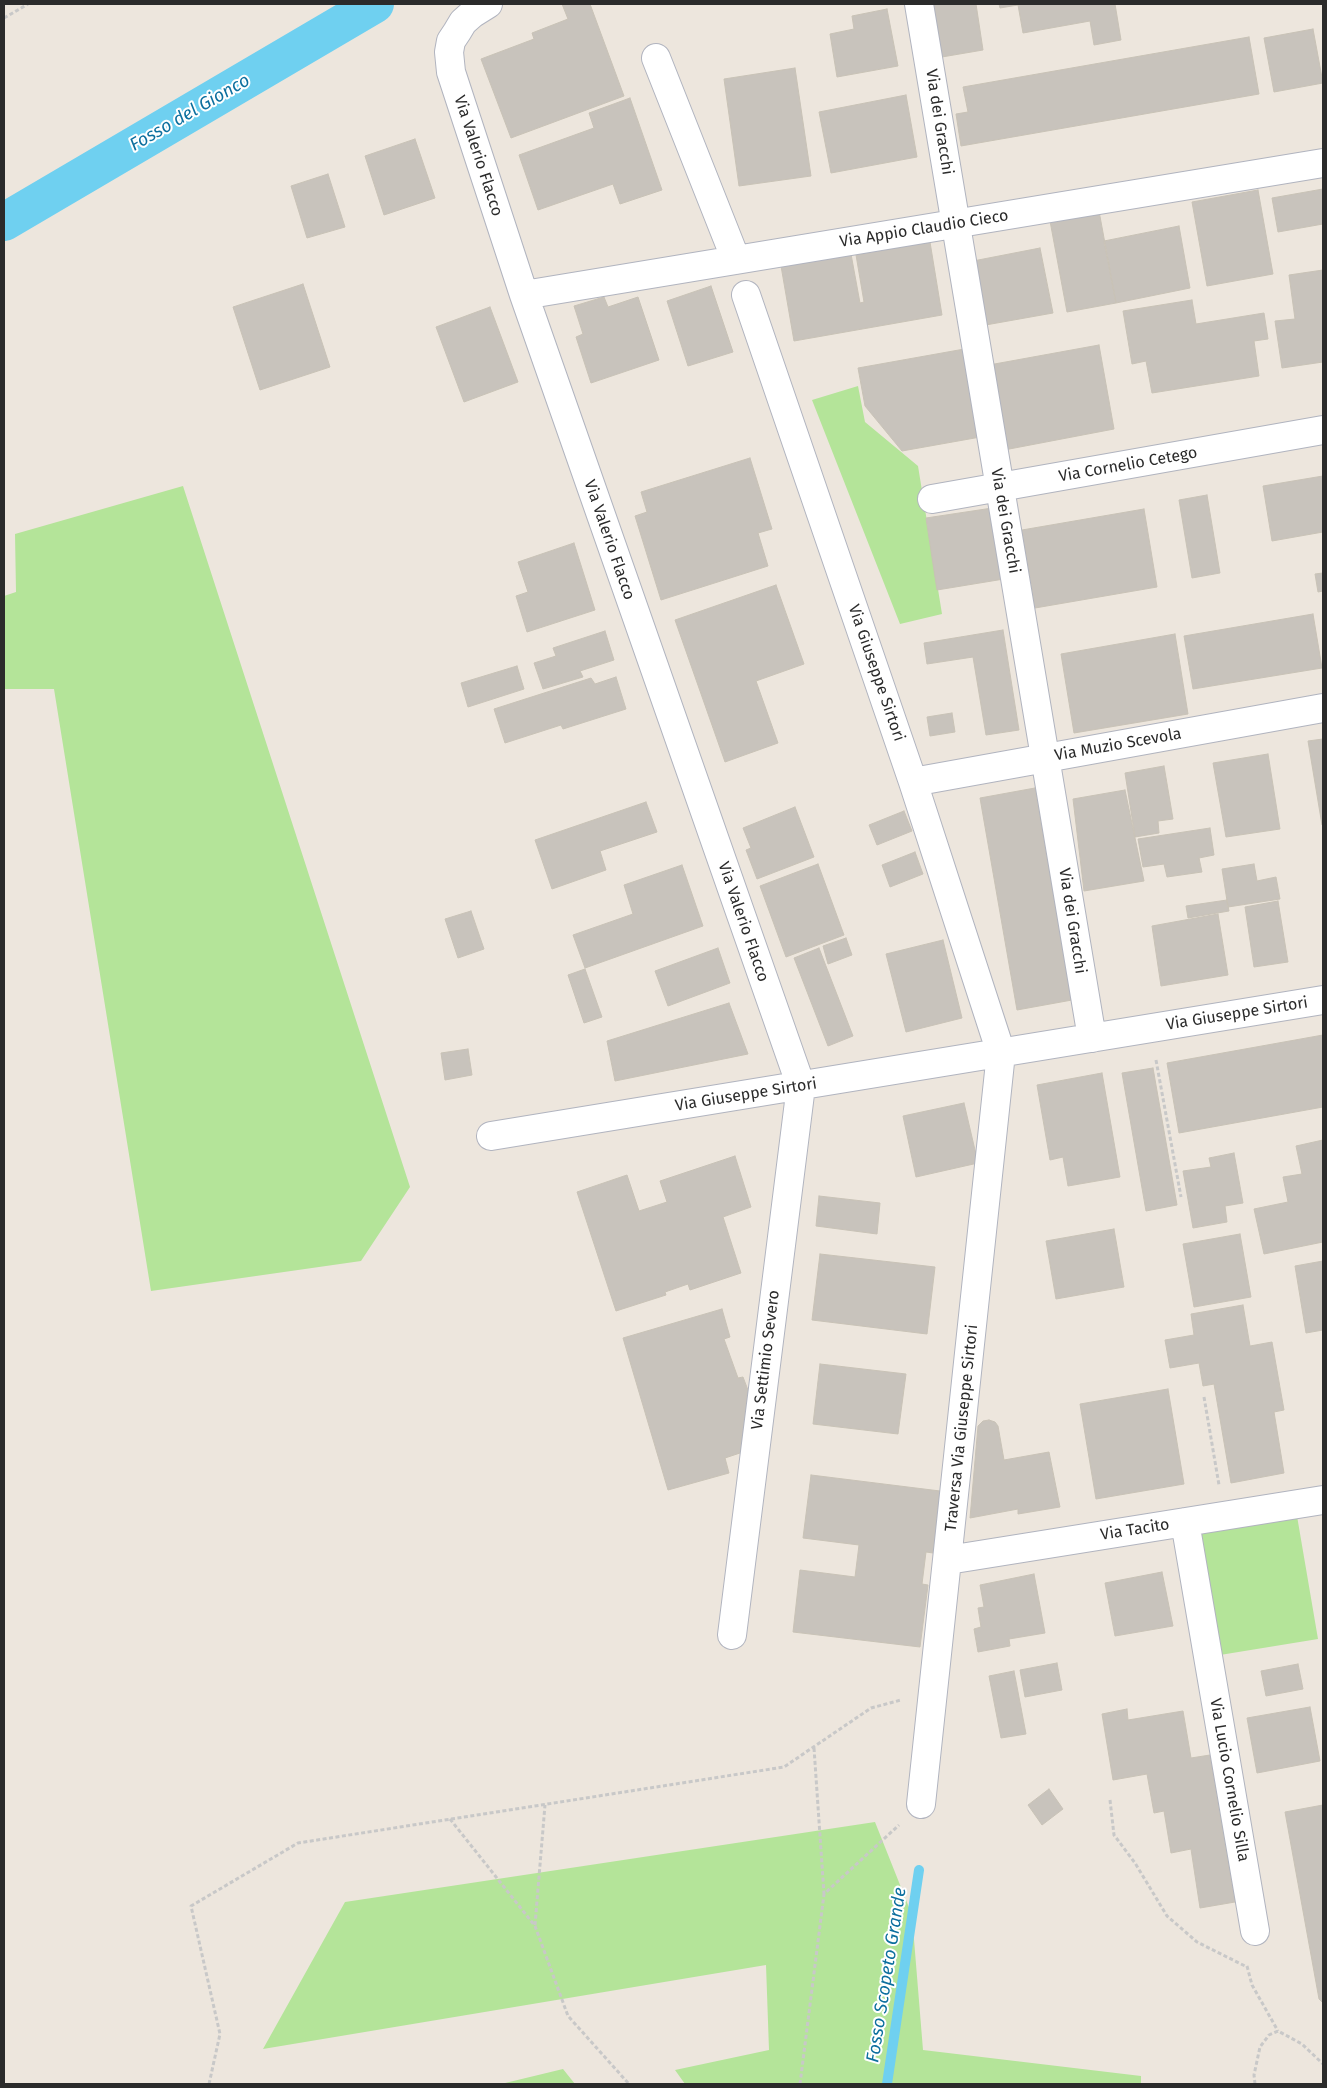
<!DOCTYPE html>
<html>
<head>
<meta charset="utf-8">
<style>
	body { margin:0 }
	#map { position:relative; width:1327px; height:2088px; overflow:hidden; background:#ede6dd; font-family:"Fira Sans",sans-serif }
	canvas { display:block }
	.frame { position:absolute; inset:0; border:5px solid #2b2b2b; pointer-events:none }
</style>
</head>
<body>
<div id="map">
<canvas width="1327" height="2088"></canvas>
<div class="frame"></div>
</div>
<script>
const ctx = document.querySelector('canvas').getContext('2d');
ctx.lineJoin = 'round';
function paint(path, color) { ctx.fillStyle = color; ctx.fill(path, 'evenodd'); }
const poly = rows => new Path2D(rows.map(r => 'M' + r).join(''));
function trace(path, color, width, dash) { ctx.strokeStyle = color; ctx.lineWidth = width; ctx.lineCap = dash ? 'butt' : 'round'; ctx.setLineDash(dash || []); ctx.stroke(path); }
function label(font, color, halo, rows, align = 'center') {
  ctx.font = font + ' "Fira Sans",sans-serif'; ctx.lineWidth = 4; ctx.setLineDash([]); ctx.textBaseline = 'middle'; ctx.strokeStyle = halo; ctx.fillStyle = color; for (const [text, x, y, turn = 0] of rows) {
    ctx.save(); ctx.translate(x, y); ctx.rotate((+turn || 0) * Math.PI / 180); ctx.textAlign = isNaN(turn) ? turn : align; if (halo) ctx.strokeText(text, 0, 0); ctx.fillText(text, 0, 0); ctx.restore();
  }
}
paint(poly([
	[858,386,865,422,918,466,942,614,900,624,812,400],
	[183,486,410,1187,361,1261,151,1291,54,689,4,689,4,596,16,592,15,534],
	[1297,1516,1318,1639,1220,1655,1200,1533],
	[875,1822,912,1915,923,2050,1141,2076,1141,2084,685,2084,675,2070,769,2050,766,1965,263,2049,345,1902],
	[563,2069,575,2084,501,2084]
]), '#b4e499');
trace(poly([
	[887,2084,919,1870]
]), '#6fd0f0', 10);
trace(poly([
	[4,222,375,4]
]), '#6fd0f0', 38);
const building = poly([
	[562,4,590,4,624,96,511,138,481,59,534,39,532,33,568,19,562,4],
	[927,4,976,4,983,50,936,58,927,4],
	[999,4,1115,4,1121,40,1094,45,1090,21,1023,33,1018,5,1000,8,999,4],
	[887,9,898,66,837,77,830,34,854,29,852,16,887,9],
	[1313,29,1323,83,1274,92,1264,38,1313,29],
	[1249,37,1259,94,961,146,956,114,968,112,963,87,1249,37],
	[795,68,811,176,739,186,724,79,795,68],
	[906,95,917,157,831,173,819,112,906,95],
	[630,98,662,190,620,204,613,184,538,210,519,155,594,128,589,113,630,98],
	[415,139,435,198,384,215,365,156,415,139],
	[328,174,345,227,307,238,291,186,328,174],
	[1323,189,1323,224,1278,232,1272,198,1323,189],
	[1258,190,1273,274,1207,286,1192,202,1258,190],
	[1099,211,1116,303,1067,312,1050,221,1099,211],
	[1179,226,1190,288,1116,303,1104,241,1179,226],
	[930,242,942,315,794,341,781,266,851,254,860,303,864,302,856,255,930,242],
	[1040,248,1053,313,980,326,968,262,1040,248],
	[1323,270,1323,362,1282,368,1275,321,1295,319,1289,275,1323,270],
	[303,284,330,367,260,390,233,307,303,284],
	[711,286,733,352,688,366,667,301,711,286],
	[604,297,608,307,638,297,659,360,591,383,576,337,583,334,574,306,604,297],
	[1192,300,1196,324,1264,313,1268,339,1254,341,1259,376,1152,393,1146,361,1132,364,1123,311,1192,300],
	[490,307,518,382,464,402,436,327,490,307],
	[1099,345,1114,429,1004,450,989,365,1099,345],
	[970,348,986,436,902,451,865,406,858,368,970,348],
	[750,458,772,529,758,533,768,566,661,600,635,516,647,512,641,492,750,458],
	[1323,476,1323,532,1272,541,1263,486,1323,476],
	[1207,495,1220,573,1192,578,1179,500,1207,495],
	[999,507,1010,578,937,590,926,518,999,507],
	[1144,509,1157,587,1035,608,1022,530,1144,509],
	[574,543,595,610,527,632,516,596,528,592,518,562,574,543],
	[1323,573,1323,591,1318,592,1315,574,1323,573],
	[776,585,804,664,756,681,778,743,725,762,675,620,776,585],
	[1313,614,1322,668,1193,689,1184,636,1313,614],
	[1003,630,1019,730,986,735,973,657,927,664,924,643,1003,630],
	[605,631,614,660,580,671,583,677,543,689,534,663,556,656,553,648,605,631],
	[1175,634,1188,714,1074,733,1061,654,1175,634],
	[517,666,524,689,468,707,461,683,517,666],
	[616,677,626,709,563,729,561,725,505,743,494,709,591,678,595,684,616,677],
	[952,713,955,732,930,736,927,717,952,713],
	[1323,739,1323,825,1322,825,1308,741,1323,739],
	[1268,754,1280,829,1226,837,1213,763,1268,754],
	[1164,766,1173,819,1158,821,1159,833,1135,837,1125,773,1164,766],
	[1035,788,1072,1000,1017,1010,980,798,1035,788],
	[1125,790,1144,881,1084,891,1073,799,1125,790],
	[646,802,657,832,600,851,606,870,552,889,535,840,646,802],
	[795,807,814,857,757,879,746,850,751,848,743,828,795,807],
	[904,811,912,831,877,845,869,825,904,811],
	[1210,828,1214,855,1199,858,1202,872,1167,877,1164,864,1143,867,1138,839,1210,828],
	[915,852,923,874,890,887,882,865,915,852],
	[818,864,844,935,786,957,760,886,818,864],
	[1254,864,1257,881,1276,877,1280,899,1228,907,1222,869,1254,864],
	[682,865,703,926,585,968,573,935,633,914,624,885,682,865],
	[1227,900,1229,911,1188,918,1186,906,1227,900],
	[1278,901,1288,962,1254,967,1245,907,1278,901],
	[471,911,484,949,458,958,445,919,471,911],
	[1218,914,1228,975,1161,986,1152,926,1218,914],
	[846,938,852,955,828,964,823,946,846,938],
	[943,940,962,1018,906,1032,886,954,943,940],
	[718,948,730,983,668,1006,655,971,718,948],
	[819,948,853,1036,828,1046,794,958,819,948],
	[585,969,602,1017,584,1023,568,975,585,969],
	[729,1003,748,1054,615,1081,607,1041,729,1003],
	[1323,1035,1323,1107,1179,1133,1167,1063,1323,1035],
	[468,1049,472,1075,445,1080,441,1053,468,1049],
	[1153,1068,1177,1205,1146,1211,1122,1073,1153,1068],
	[1102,1073,1120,1177,1068,1186,1063,1157,1050,1160,1037,1085,1102,1073],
	[964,1103,978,1163,916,1177,903,1116,964,1103],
	[1323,1140,1323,1242,1264,1254,1254,1209,1288,1202,1283,1177,1302,1174,1296,1146,1323,1140],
	[1234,1153,1243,1203,1225,1206,1227,1222,1193,1228,1183,1171,1211,1167,1209,1158,1234,1153],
	[735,1156,751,1207,723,1217,741,1273,690,1290,688,1284,665,1292,666,1295,616,1311,577,1192,627,1175,639,1211,667,1202,660,1181,735,1156],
	[819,1196,880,1203,877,1234,816,1226,819,1196],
	[1114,1229,1124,1287,1056,1299,1046,1241,1114,1229],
	[1240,1234,1251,1297,1194,1307,1183,1244,1240,1234],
	[820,1254,935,1267,927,1334,812,1320,820,1254],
	[1323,1261,1323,1330,1306,1333,1295,1266,1323,1261],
	[1243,1305,1250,1346,1272,1342,1284,1410,1274,1412,1284,1473,1231,1483,1214,1384,1203,1386,1199,1363,1170,1368,1165,1340,1194,1335,1191,1314,1243,1305],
	[722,1309,730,1337,724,1339,738,1378,743,1377,751,1398,743,1452,725,1458,729,1473,668,1490,623,1338,722,1309],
	[820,1364,906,1374,898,1434,813,1424,820,1364],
	[1168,1389,1184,1484,1096,1499,1080,1404,1168,1389],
	[989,1420,995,1422,998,1426,1004,1460,1049,1452,1060,1507,1018,1514,1018,1509,970,1518,978,1426,983,1421,989,1420],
	[811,1475,940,1491,933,1553,926,1552,922,1584,928,1585,920,1647,793,1632,800,1570,855,1577,859,1545,803,1538,811,1475],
	[1162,1572,1173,1626,1115,1636,1105,1583,1162,1572],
	[1034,1574,1045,1633,1009,1639,1010,1646,978,1652,974,1629,981,1627,978,1608,984,1607,980,1585,1034,1574],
	[1057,1663,1062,1690,1025,1697,1020,1670,1057,1663],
	[1298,1664,1303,1689,1266,1696,1261,1671,1298,1664],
	[1014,1671,1026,1734,1001,1738,989,1676,1014,1671],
	[1310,1707,1320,1761,1257,1773,1247,1718,1310,1707],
	[1127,1709,1128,1720,1183,1711,1191,1758,1210,1755,1235,1902,1200,1908,1191,1849,1171,1853,1164,1811,1154,1813,1147,1774,1113,1780,1102,1714,1127,1709],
	[1049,1789,1063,1809,1042,1825,1028,1805,1049,1789],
	[1323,1805,1323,2003,1319,1999,1285,1812,1323,1805]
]);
paint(building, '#c8c3bc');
trace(building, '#c8c2b6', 1);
const minor = poly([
	[488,4,472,14,463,22,457,32,451,41,449,52,451,72,524,295,801,1086,732,1635],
	[919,4,1092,1038],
	[656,58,736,260],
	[524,295,1323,163],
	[746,295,913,782,1001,1053,921,1804],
	[932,499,1323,430],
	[913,782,1323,708],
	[491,1136,1323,1000],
	[1185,1522,1255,1931],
	[948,1560,1323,1500]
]);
trace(minor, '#b1b4bf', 30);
trace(poly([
	[4,18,28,4],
	[1156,1060,1181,1197],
	[1204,1397,1219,1485],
	[814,1748,824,1894],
	[1110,1800,1114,1835,1135,1863,1167,1916,1197,1942,1247,1967],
	[450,1819,535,1926,568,2016,629,2084],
	[535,1925,545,1805],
	[1247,1966,1252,1985,1278,2031],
	[209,2084,220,2034,191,1906,298,1843,784,1767,871,1708,901,1700],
	[800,2084,824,1894,899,1825],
	[1255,2084,1254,2075,1260,2047,1269,2035,1278,2031,1302,2044,1323,2064]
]), '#c8c8c8', 3, [4, 2.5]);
trace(minor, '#fff', 28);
label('16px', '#2b2b2b', '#fff', [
	["Via dei Gracchi",939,122,81],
	["Via Valerio Flacco",478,156,72],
	["Via Appio Claudio Cieco",924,229,-9],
	["Via Cornelio Cetego",1128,465,-10],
	["Via dei Gracchi",1005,521,80],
	["Via Valerio Flacco",609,540,71],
	["Via Giuseppe Sirtori",876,673,71],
	["Via Muzio Scevola",1118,745,-10],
	["Via dei Gracchi",1072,921,81],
	["Via Valerio Flacco",743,922,71],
	["Via Giuseppe Sirtori",1237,1014,-9],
	["Via Giuseppe Sirtori",746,1095,-9],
	["Via Settimio Severo",766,1360,-83],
	["Traversa Via Giuseppe Sirtori",962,1428,-84],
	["Via Tacito",1135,1530,-9],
	["Via Lucio Cornelio Silla",1229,1780,80]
]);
label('italic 18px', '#0c6f9e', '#fff', [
	["Fosso del Gionco",190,113,-30],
	["Fosso Scopeto Grande",887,1975,-81]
]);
</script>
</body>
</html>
